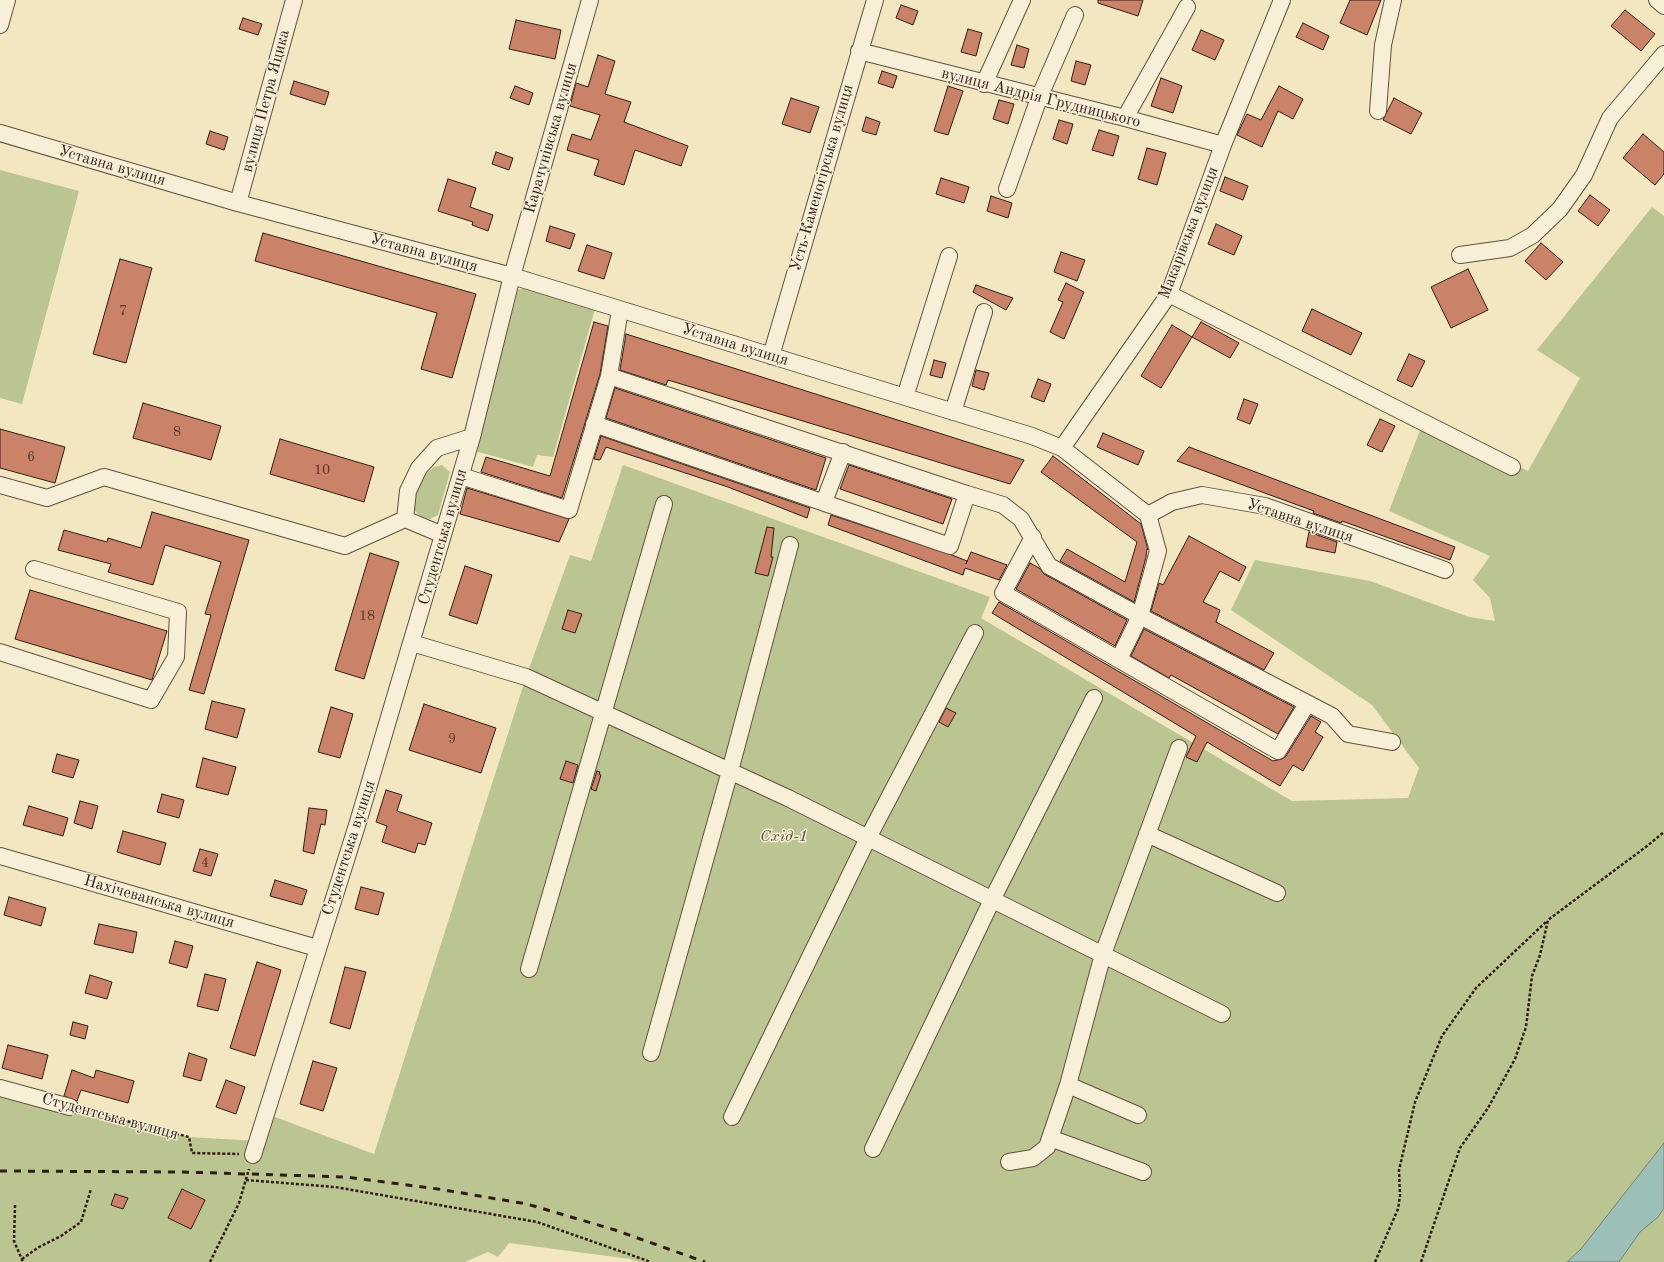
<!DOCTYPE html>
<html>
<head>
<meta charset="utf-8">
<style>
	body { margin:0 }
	canvas { display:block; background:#f3e7c1 }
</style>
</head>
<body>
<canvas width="1664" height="1262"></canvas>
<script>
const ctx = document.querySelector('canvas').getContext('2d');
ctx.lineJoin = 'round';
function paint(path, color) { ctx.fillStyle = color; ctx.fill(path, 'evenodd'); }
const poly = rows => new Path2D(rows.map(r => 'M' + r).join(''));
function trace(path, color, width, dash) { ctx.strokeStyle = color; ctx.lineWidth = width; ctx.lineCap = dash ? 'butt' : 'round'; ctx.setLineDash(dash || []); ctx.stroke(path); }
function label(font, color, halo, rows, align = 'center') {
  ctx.font = font + ' "Old Standard TT",serif'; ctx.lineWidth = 3; ctx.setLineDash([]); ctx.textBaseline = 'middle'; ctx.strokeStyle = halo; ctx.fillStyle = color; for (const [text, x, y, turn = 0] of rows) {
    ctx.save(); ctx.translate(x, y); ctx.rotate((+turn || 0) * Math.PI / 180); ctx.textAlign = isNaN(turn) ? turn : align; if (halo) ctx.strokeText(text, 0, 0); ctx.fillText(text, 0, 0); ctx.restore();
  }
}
paint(poly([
	[0,170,79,191,22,404,0,398],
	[1652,207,1664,216,1664,1143,1581,1249,1567,1262,638,1262,630,1259,509,1243,498,1257,488,1252,465,1262,0,1262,0,1088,189,1137,258,1141,267,1114,374,1154,526,677,570,555,591,561,623,465,990,597,981,618,1292,801,1408,798,1419,768,1372,705,1231,610,1255,560,1370,581,1469,617,1495,621,1490,598,1473,580,1490,556,1389,511,1424,420,1528,471,1580,378,1537,350],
	[525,288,595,309,553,457,537,455,533,467,475,451,518,290],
	[442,465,450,472,438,515,430,519,421,517,415,511,415,498,418,485,425,475,434,467],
	[1664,1208,1664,1262,1619,1262,1640,1232,1658,1217]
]), '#bbc592');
const water = poly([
	[1664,1143,1664,1208,1658,1217,1640,1232,1619,1262,1567,1262,1581,1249,1664,1143]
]);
paint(water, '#9cbfb7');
trace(water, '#717e76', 1);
const building = poly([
	[1098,0,1143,0,1138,16,1098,3,1098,0],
	[1350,0,1381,0,1367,35,1340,23,1350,0],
	[901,5,918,11,913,25,896,18,901,5],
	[1625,10,1655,34,1641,51,1611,26,1625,10],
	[243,18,262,24,258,35,239,29,243,18],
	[516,20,561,30,555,59,509,49,516,20],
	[1303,23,1329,36,1323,50,1296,37,1303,23],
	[968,29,982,33,976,56,961,52,968,29],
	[1201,30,1224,40,1215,60,1192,50,1201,30],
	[1017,45,1029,49,1024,68,1011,65,1017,45],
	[598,55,615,61,605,94,631,102,624,122,688,146,681,166,635,150,624,185,594,175,599,160,567,150,572,134,591,140,600,115,570,106,576,83,588,87,598,55],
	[1076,61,1091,65,1085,85,1071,81,1076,61],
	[882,71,897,76,893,88,878,83,882,71],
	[1161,78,1182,86,1173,113,1151,106,1161,78],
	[294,81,329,92,325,105,290,94,294,81],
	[515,86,533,93,529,105,510,98,515,86],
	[948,86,963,91,948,135,934,131,948,86],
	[1279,86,1303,99,1293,119,1278,111,1262,147,1237,135,1247,114,1261,120,1279,86],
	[791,98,819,107,810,133,782,124,791,98],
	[1394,98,1422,113,1411,134,1383,120,1394,98],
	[999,100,1014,104,1008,124,993,119,999,100],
	[866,117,880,122,876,135,862,131,866,117],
	[1059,120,1073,124,1067,144,1053,139,1059,120],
	[1099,130,1119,136,1113,156,1092,150,1099,130],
	[210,131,228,137,224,150,206,144,210,131],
	[1643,134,1664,152,1664,174,1655,185,1623,158,1643,134],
	[1147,148,1166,153,1157,185,1138,179,1147,148],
	[496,152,513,158,509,170,492,164,496,152],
	[1225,177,1248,186,1243,200,1220,191,1225,177],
	[941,178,969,187,964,203,936,194,941,178],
	[448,179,476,188,470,207,493,215,488,231,472,225,473,222,438,211,448,179],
	[1590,195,1610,210,1598,226,1578,211,1590,195],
	[991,196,1012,203,1008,218,987,211,991,196],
	[1216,224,1242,236,1234,255,1208,244,1216,224],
	[550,226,575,234,570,249,546,241,550,226],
	[263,233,476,294,452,378,421,369,437,313,255,261,263,233],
	[1541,243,1563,262,1546,280,1525,261,1541,243],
	[587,245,612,253,604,279,578,271,587,245],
	[1061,252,1085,260,1077,281,1054,272,1061,252],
	[120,259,152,268,126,363,93,354,120,259],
	[1468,269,1488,310,1451,328,1431,287,1468,269],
	[1066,283,1084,292,1064,339,1050,332,1063,302,1058,300,1066,283],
	[976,285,1013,298,1006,310,973,292,976,285],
	[1312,309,1362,333,1351,355,1302,331,1312,309],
	[594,322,608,326,600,374,562,498,481,472,486,457,550,476,594,322],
	[1201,322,1239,343,1230,358,1192,337,1201,322],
	[1172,325,1192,337,1161,388,1141,376,1172,325],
	[626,334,1024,460,1010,484,668,380,666,385,620,370,626,334],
	[1409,354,1425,361,1412,387,1397,380,1409,354],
	[934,360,946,363,942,378,930,375,934,360],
	[976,370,989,373,984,390,972,386,976,370],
	[1038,379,1051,384,1044,402,1031,397,1038,379],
	[615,388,826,458,816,490,606,418,615,388],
	[1244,399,1258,404,1250,424,1237,419,1244,399],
	[143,403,221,426,211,460,133,438,143,403],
	[1380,419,1395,426,1382,452,1367,445,1380,419],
	[0,429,65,447,55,483,0,468,0,429],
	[1103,433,1144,451,1138,465,1097,447,1103,433],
	[601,436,810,508,807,518,728,487,606,447,600,460,594,459,601,436],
	[280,439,374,467,364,502,270,474,280,439],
	[1189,447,1455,547,1450,560,1342,521,1341,523,1313,513,1314,511,1177,461,1189,447],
	[1053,456,1141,524,1148,550,1147,549,1146,557,1134,602,1060,561,1067,549,1125,582,1137,542,1041,472,1053,456],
	[849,465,952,499,943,524,840,489,849,465],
	[467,488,569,519,559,542,460,514,467,488],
	[152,512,249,540,204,694,189,690,211,615,205,614,221,562,165,545,153,585,108,572,111,564,58,550,64,530,107,542,108,538,141,548,152,512],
	[831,515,952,555,967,561,966,564,971,552,1007,565,999,580,965,568,963,575,828,525,831,515],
	[767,527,774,528,771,557,773,557,768,576,755,573,767,527],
	[1309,532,1337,542,1335,553,1306,547,1309,532],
	[1189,536,1246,567,1239,581,1220,571,1203,602,1220,610,1216,622,1274,653,1264,670,1151,611,1159,583,1163,585,1189,536],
	[370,553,399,562,364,679,335,670,370,553],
	[1030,563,1039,568,1044,574,1127,620,1115,646,1016,589,1030,563],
	[465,566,492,575,477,624,449,615,465,566],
	[30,590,167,631,152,680,15,639,30,590],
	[999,602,1273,761,1282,759,1286,756,1311,716,1321,722,1315,732,1323,737,1303,771,1293,765,1280,786,1207,742,1197,762,1186,757,1196,736,992,613,999,602],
	[568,610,582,614,575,633,562,629,568,610],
	[1144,629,1294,707,1278,734,1171,675,1169,678,1131,656,1144,629],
	[212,701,245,709,237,738,205,729,212,701],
	[424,704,496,728,481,773,409,750,424,704],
	[331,707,353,714,340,758,318,752,331,707],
	[946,708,956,713,948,727,939,722,946,708],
	[57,754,79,760,73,778,52,772,57,754],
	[203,758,236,767,228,795,196,787,203,758],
	[566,761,578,765,573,783,560,779,566,761],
	[597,771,600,772,599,774,601,775,596,791,591,789,597,771],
	[386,790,402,795,397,811,432,823,425,845,418,843,415,853,382,842,387,826,376,822,386,790],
	[162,794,184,800,179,818,157,812,162,794],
	[80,801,98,806,92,829,74,823,80,801],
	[29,806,68,818,63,836,23,825,29,806],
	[309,808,327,810,325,825,321,824,314,854,303,851,309,808],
	[123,831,166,843,160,865,117,852,123,831],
	[200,849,218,854,211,876,193,871,200,849],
	[275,880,307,890,302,905,270,896,275,880],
	[361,887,384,893,378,915,355,909,361,887],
	[9,897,46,908,41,926,4,915,9,897],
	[99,924,137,932,133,953,94,944,99,924],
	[175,941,193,946,187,968,169,963,175,941],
	[257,962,281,970,255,1056,230,1048,257,962],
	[345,967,366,972,350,1029,330,1023,345,967],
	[205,974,226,979,218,1011,197,1006,205,974],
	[90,975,112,982,107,999,85,993,90,975],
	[73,1022,88,1026,85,1039,70,1035,73,1022],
	[8,1045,48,1055,42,1079,2,1068,8,1045],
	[189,1053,207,1059,201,1081,183,1076,189,1053],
	[313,1061,337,1068,323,1111,300,1104,313,1061],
	[72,1070,94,1078,96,1070,134,1081,128,1103,81,1090,77,1101,64,1096,72,1070],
	[226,1080,245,1087,236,1114,216,1107,226,1080],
	[182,1189,205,1200,191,1229,168,1218,182,1189],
	[115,1194,128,1198,123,1209,111,1205,115,1194]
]);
paint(building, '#ca8269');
trace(building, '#311d15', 1);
const minor = poly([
	[1657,0,1664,6],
	[0,25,7,0],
	[859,51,1125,118,1223,145],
	[984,84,1022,0],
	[1378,111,1383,45,1393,0],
	[1125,118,1187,7],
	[0,133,238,203,512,276,1032,436,1062,448,1148,515,1172,502,1202,495,1265,506,1445,570],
	[1007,189,1039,98,1075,15],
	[238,203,294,0],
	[1460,255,1510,248,1533,235,1560,209,1584,175,1610,118,1664,54],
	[1169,294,1512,467],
	[771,356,875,0],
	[905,397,949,256],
	[953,412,984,312],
	[594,424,950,546,967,494,609,376],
	[1062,448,1169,294,1223,145,1282,0],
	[461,476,569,510,609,376,620,310],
	[0,485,47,498,104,477,345,546,405,519],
	[967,494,1003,505,1021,519,1049,566,1140,616,1332,716,1348,734,1392,742],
	[824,502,843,452],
	[443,535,405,519,408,491,419,468,437,448,472,437],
	[1033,537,1003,593,1278,751,1307,704],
	[412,643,526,677,788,798,1222,1014],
	[0,652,151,700,176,657,178,612,34,569],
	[1119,659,1140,616,1158,551,1148,515],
	[1147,834,1277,893],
	[0,856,317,948],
	[529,969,664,504],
	[651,1053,730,771,790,545],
	[1068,1085,1138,1115],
	[0,1088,70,1107],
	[732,1117,868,838,975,633],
	[1050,1138,1143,1172],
	[873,1149,992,900,1094,698],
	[253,1155,358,822,472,437,512,276,590,0],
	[1009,1162,1033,1158,1047,1147,1068,1085,1103,954,1179,748]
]);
trace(minor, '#625040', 18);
trace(poly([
	[84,1110,189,1137,192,1153,239,1154],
	[246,1180,335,1187,537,1222,651,1262],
	[15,1205,14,1241,23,1262],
	[22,1259,39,1247,61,1236,81,1222,91,1189],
	[210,1262,239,1203,249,1169],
	[1375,1262,1398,1209,1400,1196,1399,1170,1415,1102,1442,1036,1476,988,1547,921],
	[1421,1262,1460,1148,1488,1108,1515,1059,1526,1027,1532,976,1540,955,1548,920,1647,846,1664,832]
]), '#311d15', 2.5, [3, 2]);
trace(minor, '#f7efd7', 16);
trace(poly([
	[0,1171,183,1172,346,1177,438,1189,527,1204,615,1230,705,1262]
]), '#311d15', 3, [7, 7]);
label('14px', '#57362a', null, [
	["7",123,311],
	["8",177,432],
	["6",31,457],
	["10",322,470],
	["18",367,616],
	["9",452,739],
	["4",205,863]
]);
label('16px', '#311d15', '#f7efd7', [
	["вулиця Андрія Грудницького",1041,98,14],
	["вулиця Петра Яцика",266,101,-75],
	["Карачунівська вулиця",551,138,-74],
	["Уставна вулиця",112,166,16],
	["Усть-Каменогірська вулиця",822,178,-74],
	["Макарівська вулиця",1189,233,-69],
	["Уставна вулиця",424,253,15],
	["Уставна вулиця",735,345,17],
	["Уставна вулиця",1300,521,18],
	["Студентська вулиця",443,537,-74],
	["Студентська вулиця",349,848,-72],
	["Нахічеванська вулиця",159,902,16],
	["Студентська вулиця",110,1117,15]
]);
label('italic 16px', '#5a4f3a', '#f7efd7', [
	["Схід-1",784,837]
]);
</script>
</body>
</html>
